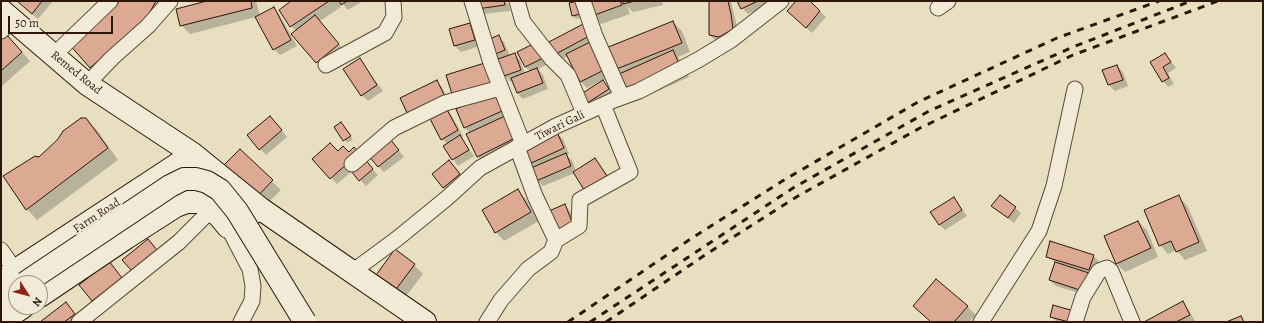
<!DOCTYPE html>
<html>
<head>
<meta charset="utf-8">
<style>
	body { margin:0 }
	#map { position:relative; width:1264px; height:323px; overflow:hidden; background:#e8dfc1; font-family:Alegreya,serif }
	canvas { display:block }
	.frame { position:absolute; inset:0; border:2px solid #2d170a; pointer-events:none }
	.north { position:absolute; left:8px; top:275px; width:40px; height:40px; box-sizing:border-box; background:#f0ead7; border:1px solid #a29685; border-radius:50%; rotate:126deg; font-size:11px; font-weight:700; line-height:16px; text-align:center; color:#2d170a }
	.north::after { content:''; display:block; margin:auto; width:14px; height:18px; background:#8f2418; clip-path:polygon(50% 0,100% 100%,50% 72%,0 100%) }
	.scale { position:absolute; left:8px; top:16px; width:105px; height:18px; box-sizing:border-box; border:2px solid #2d170a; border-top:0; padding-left:5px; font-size:12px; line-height:14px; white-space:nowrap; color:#2d170a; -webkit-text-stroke:3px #f0ead7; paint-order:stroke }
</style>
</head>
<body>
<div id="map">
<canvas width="1264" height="323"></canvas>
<div class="frame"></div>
<div class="north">N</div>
<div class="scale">50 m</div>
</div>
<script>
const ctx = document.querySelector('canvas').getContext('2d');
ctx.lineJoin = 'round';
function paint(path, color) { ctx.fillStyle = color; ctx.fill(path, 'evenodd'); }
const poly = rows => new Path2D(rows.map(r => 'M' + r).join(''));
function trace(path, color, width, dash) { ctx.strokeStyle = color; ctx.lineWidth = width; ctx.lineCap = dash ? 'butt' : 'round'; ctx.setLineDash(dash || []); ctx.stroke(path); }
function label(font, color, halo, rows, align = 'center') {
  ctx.font = font + ' Alegreya,serif'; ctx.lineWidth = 4; ctx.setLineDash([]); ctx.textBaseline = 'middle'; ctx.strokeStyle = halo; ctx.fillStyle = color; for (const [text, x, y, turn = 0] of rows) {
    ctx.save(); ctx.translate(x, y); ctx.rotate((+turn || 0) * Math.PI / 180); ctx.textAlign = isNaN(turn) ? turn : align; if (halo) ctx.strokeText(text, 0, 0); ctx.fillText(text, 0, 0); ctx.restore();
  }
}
paint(poly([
	[17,1,53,1,38,19],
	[122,1,170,1,166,13,156,30,101,78,90,67],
	[211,1,256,1,260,16,274,8,279,14,297,46,280,55,274,49,256,17,190,34,181,25],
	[292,1,338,1,341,7,320,21,346,53,325,71,293,34,296,31,291,26],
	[340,1,363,1,348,10],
	[478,1,505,1,509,5,510,11,484,14,478,8],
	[588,1,662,1,663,5,633,12,627,6,630,14,601,24,593,15],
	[710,1,731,1,739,35,716,41,710,35],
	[738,1,769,1,771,4,748,14,742,8],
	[797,1,808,1,826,17,812,33,794,17],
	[570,3,584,17,576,19,573,16],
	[673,22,682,31,690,52,678,57,689,77,634,102,625,93,607,49],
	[586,24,609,77,587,88,581,82,568,56,558,61,552,55],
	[470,25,476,31,480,46,461,52,455,46],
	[1,35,15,44,30,61,1,87],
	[498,36,504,42,510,56,514,54,520,60,525,73,530,71,525,67,535,45,548,64,538,69,543,75,548,89,523,99,517,93,513,81,511,82,505,76,500,61,498,62,492,56],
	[1165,54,1176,68,1168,73,1174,84,1168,87,1163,81,1151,62],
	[359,59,383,91,368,101,362,95],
	[488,63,524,148,557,133,563,139,569,154,566,155,572,160,576,171,595,159,614,185,575,173,543,186,537,180,534,167,530,163,523,147,486,165,477,156,470,133,464,127,464,106],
	[1117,66,1123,72,1128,86,1115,91,1109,85],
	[436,81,442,87,451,105,445,108,450,113,463,136,461,138,474,156,458,166,444,146,448,144,442,139],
	[603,82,614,95,591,110,585,104],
	[86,119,97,130,118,160,37,220,27,209],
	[276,123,287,137,266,155,260,149],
	[341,123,353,140,347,143,335,127],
	[395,146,404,157,384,172,378,166],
	[240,150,281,190,262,209],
	[338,152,365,161,378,175,366,186,352,171,337,184,314,159],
	[449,162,465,180,450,193,444,187],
	[518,191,526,199,539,221,504,241,496,232],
	[1178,197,1187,205,1207,251,1185,260,1176,250,1168,254,1160,245],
	[954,198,967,216,945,230,939,224],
	[564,205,570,211,579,233,550,211],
	[993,206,1015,208,1021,213,1014,223],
	[1138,222,1147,230,1158,257,1125,272,1117,264],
	[1047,256,1093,256,1099,261,1089,296,1056,286,1050,280,1056,263],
	[414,265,423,274,400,304,381,290],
	[114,268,127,284,99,307,80,285],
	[1183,303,1188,309,1195,321,1146,322],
	[66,304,80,321,78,322,41,322],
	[914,306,967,306,976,315,969,322,931,322],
	[1051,316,1078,322,1057,322]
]), '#0003');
const building = poly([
	[17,1,42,1,32,14,17,1],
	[120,1,156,1,146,19,90,68,69,44,120,1],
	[207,1,251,1,252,8,180,26,176,9,207,1],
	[291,1,329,1,290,27,279,10,291,1],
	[339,1,347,1,341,5,339,1],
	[477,1,504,1,505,5,477,9,477,1],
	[578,1,581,14,572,16,569,3,578,1],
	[587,1,620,1,622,5,592,16,587,1],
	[623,1,635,1,623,4,623,1],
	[709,1,728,1,731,14,733,29,719,37,709,35,709,1],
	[737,1,758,1,741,9,737,1],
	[796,1,810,1,820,11,806,28,787,11,796,1],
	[274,7,291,40,273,50,255,17,274,7],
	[315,15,339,44,316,63,291,34,315,15],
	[673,21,682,43,614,70,606,48,673,21],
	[587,22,593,34,552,56,545,44,587,22],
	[470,23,475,40,454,46,449,29,470,23],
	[6,34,22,52,1,71,1,39,6,34],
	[499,35,505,50,491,56,485,41,499,35],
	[590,42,604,70,580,82,566,54,590,42],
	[535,43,543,58,525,67,517,52,535,43],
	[673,50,681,68,625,94,617,75,673,50],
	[515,53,521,70,504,76,498,59,515,53],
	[1165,53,1171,62,1163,67,1169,78,1162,82,1150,62,1165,53],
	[360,58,377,85,361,96,343,69,360,58],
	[488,62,495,84,453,97,446,75,488,62],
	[1117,65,1123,80,1108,85,1102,70,1117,65],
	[537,68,543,83,517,93,511,78,537,68],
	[437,80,446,99,409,117,400,98,437,80],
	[603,80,609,89,584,105,578,96,603,80],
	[494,92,502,111,464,128,456,109,494,92],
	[445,106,458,130,441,140,428,115,445,106],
	[270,116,282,130,259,150,247,135,270,116],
	[505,116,515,138,477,157,466,134,505,116],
	[81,118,86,118,108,148,26,210,3,176,35,156,39,157,58,139,63,131,81,118],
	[341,122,351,136,343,141,334,127,341,122],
	[557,132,564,148,529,164,522,148,557,132],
	[460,135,469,150,452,160,443,146,460,135],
	[390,139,399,150,378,167,368,155,390,139],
	[330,143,338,151,343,146,349,152,354,147,359,153,330,179,312,159,330,143],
	[240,149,273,180,253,201,219,170,240,149],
	[566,153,571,166,536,181,531,168,566,153],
	[595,158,609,179,586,193,573,172,595,158],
	[365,159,373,169,359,181,351,171,365,159],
	[449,160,460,174,443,188,432,174,449,160],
	[518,189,531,212,495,233,482,210,518,189],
	[1000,195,1016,207,1008,218,991,206,1000,195],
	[1179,195,1199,242,1176,252,1171,241,1159,246,1144,210,1179,195],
	[954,197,962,210,939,225,930,212,954,197],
	[565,204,574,227,558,234,549,211,565,204],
	[1138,221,1151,248,1116,264,1104,236,1138,221],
	[148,239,157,250,132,271,122,260,148,239],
	[1050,241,1094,255,1089,270,1046,257,1050,241],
	[395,249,415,264,391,296,371,282,395,249],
	[109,261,122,278,92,301,79,285,109,261],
	[1055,262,1089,273,1083,291,1049,280,1055,262],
	[936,279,968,306,954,322,931,322,913,306,936,279],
	[1183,301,1190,315,1176,322,1144,322,1183,301],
	[66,302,75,314,64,322,40,322,66,302],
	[1053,305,1074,311,1069,322,1050,317,1053,305],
	[1241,316,1244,322,1226,322,1241,316]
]);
paint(building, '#dca992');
trace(building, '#2d170a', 1);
const street = poly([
	[472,1,491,63,523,144],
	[517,1,523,22,552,59,568,75,584,113],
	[583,1,595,36,622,97],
	[938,8,948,1],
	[1,31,13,20],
	[54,55,110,1],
	[326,65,385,33,394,17,393,1],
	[87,84,112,58,148,26,170,1],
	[352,164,394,128,445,103,500,88],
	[228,227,250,269,253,286,252,301,241,322],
	[556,240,579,226,580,200,630,172,603,105],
	[1,250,15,270],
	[352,272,398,238,447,198,480,168,556,126,614,100,639,91,698,60,731,40,781,1],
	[79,322,179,242,212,209],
	[487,322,501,300,528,269,551,252,556,240,535,196,517,147],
	[981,322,1039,231,1054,186,1075,89],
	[1075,322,1083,297,1099,271,1107,268,1111,271,1132,322]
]);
const secondary = poly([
	[1,10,87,84,193,154,261,209,425,322],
	[1,280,193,154],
	[40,296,126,238,176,206,187,202,201,202,219,216,228,227,258,210],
	[1,299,16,289],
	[1,322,23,307]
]);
trace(street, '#5c4938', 17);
trace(secondary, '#2d170a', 24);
trace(street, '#f0ead7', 15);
trace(secondary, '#f0ead7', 22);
trace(poly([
	[568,322,692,238,784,180,918,102,1057,38,1159,1],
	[590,322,793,188,929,111,1073,47,1191,1],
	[606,322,705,255,798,196,920,128,1073,55,1218,1]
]), '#2d170a', 3, [7, 7]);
const secondaryBridge = poly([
	[25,283,170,186,184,179,196,179,207,182,220,190,237,211,305,322]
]);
trace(secondaryBridge, '#2d170a', 24, []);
trace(secondaryBridge, '#f0ead7', 22);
label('12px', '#2d170a', '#f0ead7', [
	["Remed Road",76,73,39],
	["Tiwari Gali",560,126,-26],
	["Farm Road",97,216,-33]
]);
</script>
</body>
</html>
